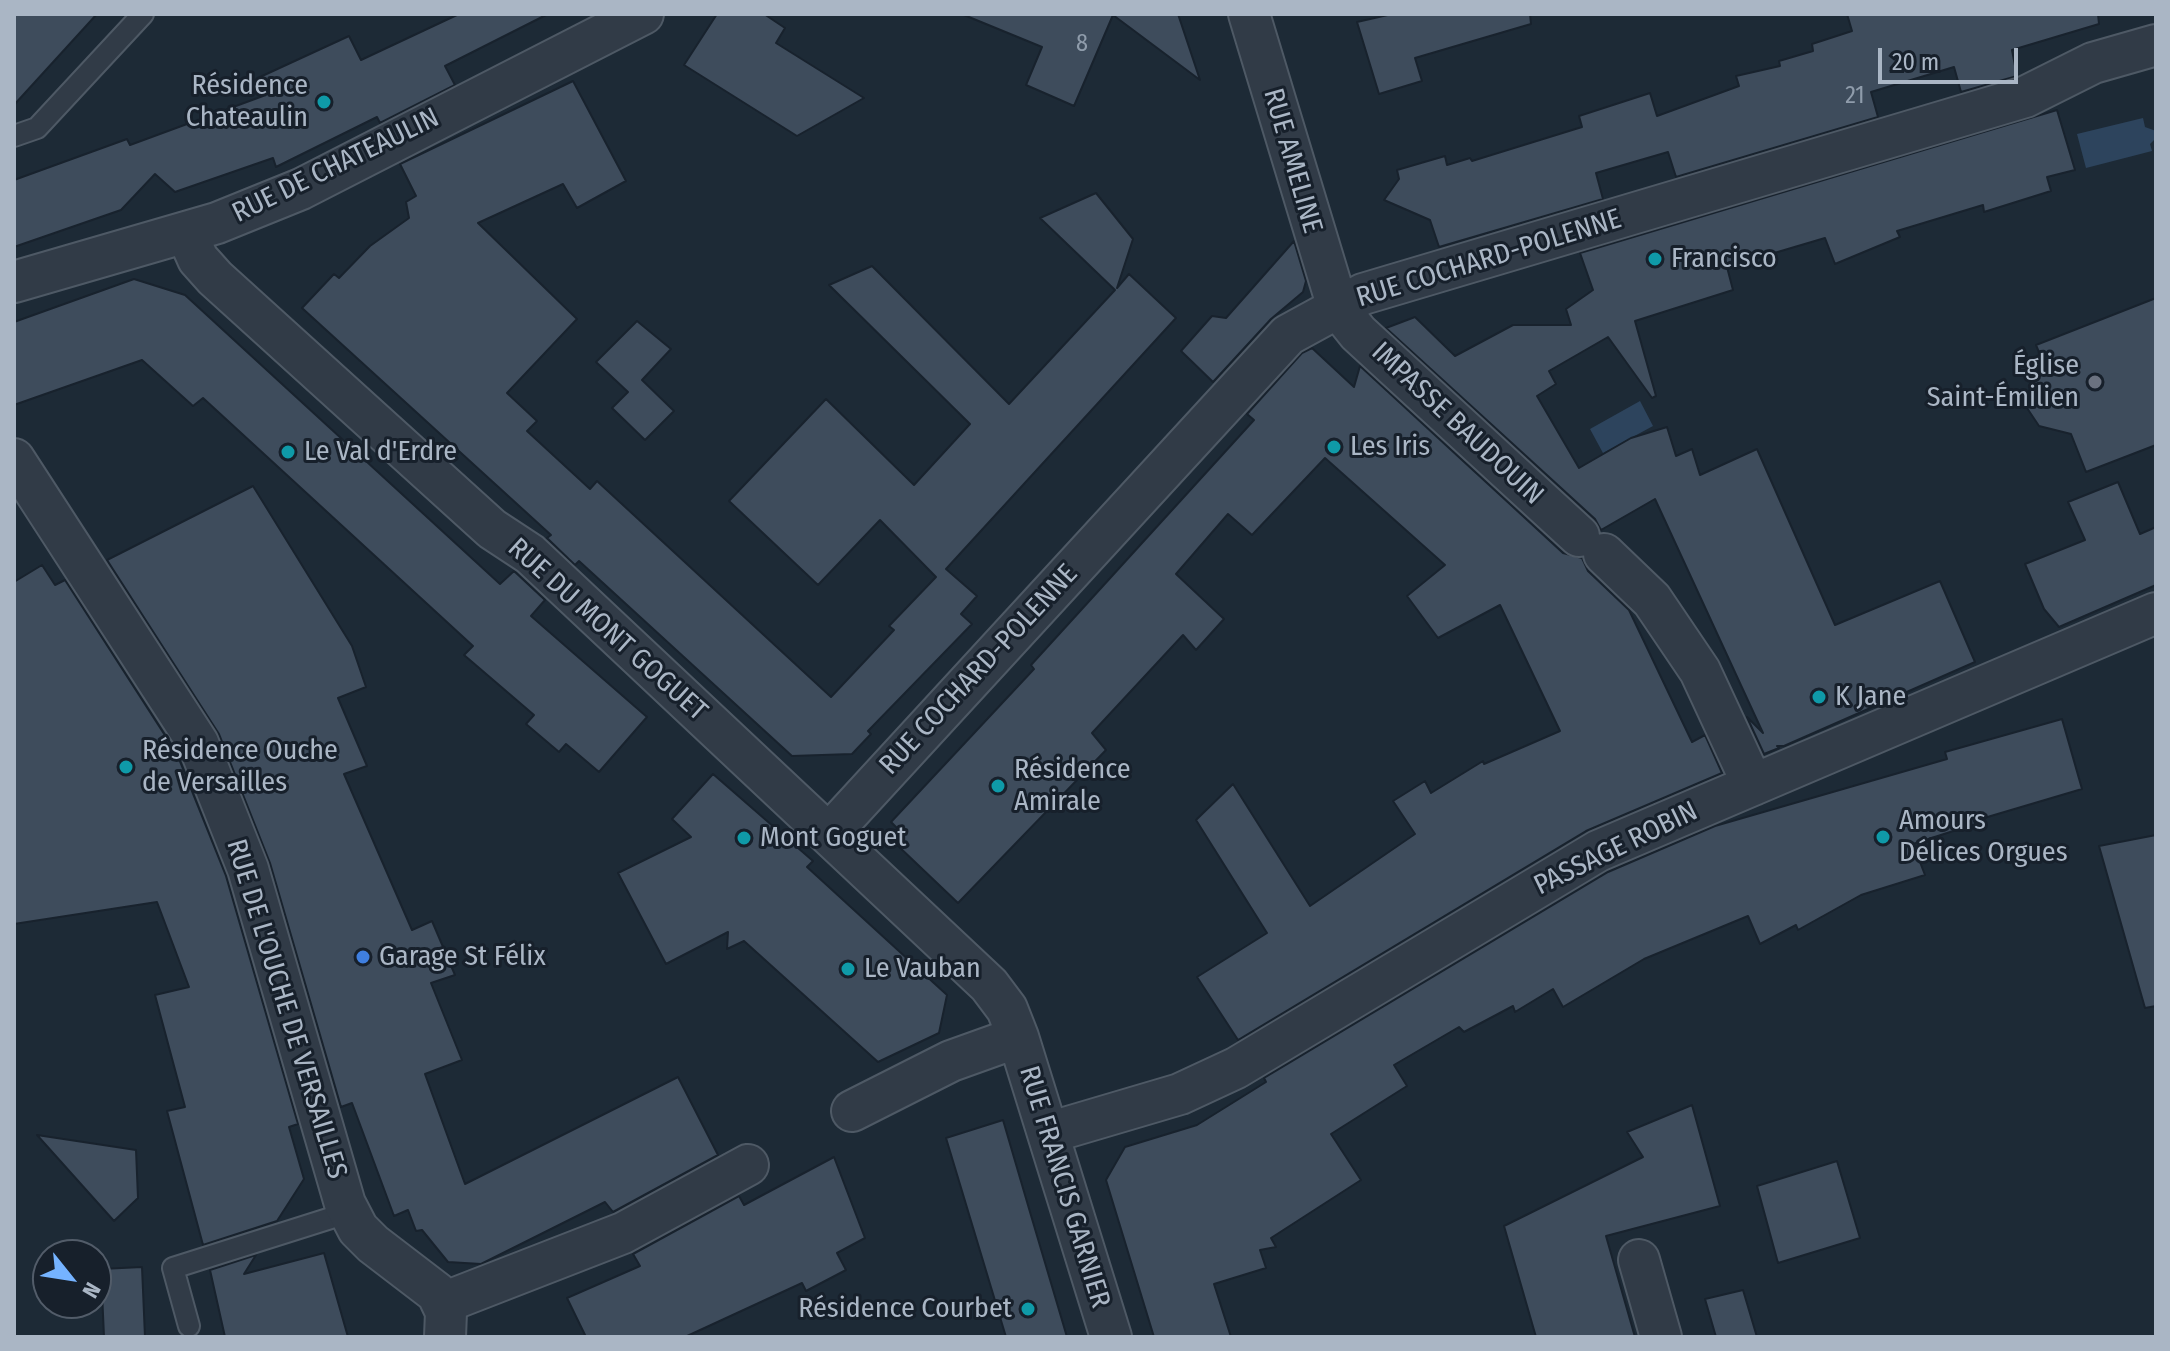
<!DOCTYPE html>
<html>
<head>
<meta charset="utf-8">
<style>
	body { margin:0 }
	#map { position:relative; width:2170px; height:1351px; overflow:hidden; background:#1d2a36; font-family:"Fira Sans Condensed",sans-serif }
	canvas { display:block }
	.frame { position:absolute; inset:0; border:16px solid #aab6c5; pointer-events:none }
	.north { position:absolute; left:32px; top:1239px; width:80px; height:80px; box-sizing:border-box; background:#17202b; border:2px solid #525c69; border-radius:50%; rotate:120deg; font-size:22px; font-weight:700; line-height:32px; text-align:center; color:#aab6c5 }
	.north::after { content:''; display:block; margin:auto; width:28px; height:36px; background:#75b3ff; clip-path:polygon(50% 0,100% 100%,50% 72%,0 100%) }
	.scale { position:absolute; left:1878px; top:48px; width:140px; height:36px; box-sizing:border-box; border:4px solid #aab6c5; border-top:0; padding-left:10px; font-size:24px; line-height:28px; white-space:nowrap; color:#aab6c5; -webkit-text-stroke:6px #17202b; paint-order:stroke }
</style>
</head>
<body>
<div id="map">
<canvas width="2170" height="1351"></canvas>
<div class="frame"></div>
<div class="north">N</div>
<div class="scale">20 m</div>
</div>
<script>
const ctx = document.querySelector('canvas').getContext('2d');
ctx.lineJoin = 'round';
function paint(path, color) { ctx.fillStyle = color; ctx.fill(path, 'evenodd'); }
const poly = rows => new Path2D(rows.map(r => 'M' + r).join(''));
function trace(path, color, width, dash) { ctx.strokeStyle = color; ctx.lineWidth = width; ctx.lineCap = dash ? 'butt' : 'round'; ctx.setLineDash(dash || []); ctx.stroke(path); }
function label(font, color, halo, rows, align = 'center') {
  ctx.font = font + ' "Fira Sans Condensed",sans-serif'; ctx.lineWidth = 6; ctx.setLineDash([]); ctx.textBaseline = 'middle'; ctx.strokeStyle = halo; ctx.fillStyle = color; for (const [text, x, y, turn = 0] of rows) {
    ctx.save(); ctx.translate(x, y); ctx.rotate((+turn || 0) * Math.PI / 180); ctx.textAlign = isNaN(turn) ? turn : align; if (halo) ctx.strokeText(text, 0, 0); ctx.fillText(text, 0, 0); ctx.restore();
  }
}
paint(poly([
	[2143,118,2145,127,2156,131,2156,138,2150,144,2152,151,2086,168,2077,134],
	[1640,401,1653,426,1603,453,1590,429]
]), '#2d445d');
const building = poly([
	[14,14,97,14,14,105,14,14],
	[459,14,548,14,445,66,455,85,380,123,377,117,276,167,273,158,175,192,155,174,121,210,14,247,14,180,127,139,130,145,263,96,262,92,267,90,260,77,349,36,361,60,459,14],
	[717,14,764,14,785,28,776,43,864,98,797,136,684,65,717,14],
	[1178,14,1200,80,1113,15,1074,106,1026,85,1042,47,964,15,1178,14],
	[1392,14,1530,14,1531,24,1415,58,1422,81,1379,94,1357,22,1392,14],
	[1847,14,2098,14,2099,24,2012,50,2017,76,1961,92,1954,67,1871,92,1878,117,1676,177,1668,152,1596,173,1603,199,1439,247,1430,220,1384,200,1399,179,1397,170,1445,156,1447,165,1470,158,1472,161,1582,127,1579,116,1650,93,1657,116,1739,86,1736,76,1780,66,1779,61,1813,51,1812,44,1852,31,1847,14],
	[573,81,626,181,577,208,563,184,478,223,577,319,507,393,537,421,527,431,590,489,597,481,831,697,894,630,889,626,936,577,880,520,818,585,729,501,826,399,914,485,970,424,829,285,872,266,1009,404,1115,290,1040,218,1096,193,1133,239,1117,288,1129,274,1176,318,946,569,977,596,961,614,972,624,868,731,871,734,852,754,792,756,579,561,575,565,547,538,551,535,302,308,334,274,339,278,370,246,409,218,406,202,416,196,400,164,573,81],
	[2057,110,2075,170,2047,177,2051,191,1984,212,1983,205,1897,231,1900,237,1835,264,1825,238,1727,267,1733,290,1635,321,1656,396,1652,398,1608,337,1549,371,1556,384,1537,396,1579,468,1631,438,1667,427,1676,456,1692,449,1700,475,1757,449,1835,625,1940,581,1975,662,1784,746,1777,746,1779,748,1764,754,1747,717,1763,733,1655,499,1601,530,1595,519,1386,328,1415,317,1455,356,1513,325,1571,325,1566,309,1593,290,1580,253,2057,110],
	[1294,241,1306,281,1303,292,1271,319,1213,382,1181,351,1212,316,1226,318,1294,241],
	[134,279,185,295,500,584,514,571,545,600,531,616,647,717,599,772,566,744,559,752,526,724,534,715,464,655,473,646,203,398,193,406,142,360,14,405,14,322,134,279],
	[2156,298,2156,445,2086,472,2071,434,2039,426,2027,408,2030,386,2045,367,2036,345,2156,298],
	[637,321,671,349,642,380,674,411,645,440,612,408,628,392,596,362,637,321],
	[1312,348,1354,387,1360,366,1563,553,1582,558,1588,571,1629,610,1692,742,1705,735,1722,773,1586,831,1238,1040,1197,977,1267,933,1196,820,1233,784,1310,906,1415,834,1393,801,1425,781,1431,793,1483,761,1484,764,1560,731,1500,605,1438,638,1407,596,1445,565,1325,458,1252,535,1228,514,1176,574,1224,619,1196,650,1183,635,1092,733,1106,750,958,903,895,843,903,834,891,822,1034,669,1031,665,1254,420,1247,414,1302,353,1312,348],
	[2118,482,2140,534,2156,527,2156,585,2059,627,2044,609,2025,564,2085,540,2068,502,2118,482],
	[253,486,352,646,366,687,338,698,367,766,344,774,412,930,432,921,455,975,431,983,462,1060,425,1074,465,1184,678,1077,718,1155,613,1212,605,1202,481,1264,448,1262,422,1230,416,1231,408,1210,394,1216,352,1103,341,1107,270,863,219,734,107,560,253,486],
	[42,565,55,585,65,580,177,754,226,876,298,1124,289,1127,304,1179,277,1221,203,1245,167,1111,185,1107,155,995,189,987,157,902,14,924,14,582,42,565],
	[2062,719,2082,789,1974,821,1975,824,1913,844,1925,875,1861,895,1798,930,1796,925,1760,944,1748,916,1644,959,1563,1007,1553,989,1515,1012,1513,1006,1464,1032,1459,1027,1394,1065,1407,1086,1331,1134,1361,1180,1271,1238,1276,1247,1260,1250,1266,1268,1214,1284,1231,1337,1154,1337,1106,1180,1125,1147,1197,1125,1266,1082,1264,1078,1608,872,1715,826,1947,759,1945,752,2062,719],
	[713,774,813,861,807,867,947,995,939,1033,878,1062,744,941,727,949,728,932,666,964,618,873,691,837,672,819,713,774],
	[2156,835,2156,1006,2145,1008,2099,846,2156,835],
	[1692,1105,1720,1206,1606,1236,1635,1337,1536,1337,1504,1226,1643,1157,1627,1132,1692,1105],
	[1003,1120,1030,1212,1067,1337,1006,1337,946,1138,1003,1120],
	[37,1135,136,1150,138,1198,114,1221,37,1135],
	[834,1157,865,1238,837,1253,846,1270,806,1291,802,1283,685,1337,586,1337,567,1298,640,1266,633,1254,739,1196,744,1205,834,1157],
	[1837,1161,1860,1238,1778,1263,1757,1186,1837,1161],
	[324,1253,348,1337,225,1337,210,1270,256,1255,244,1274,324,1253],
	[142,1267,145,1337,104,1337,101,1269,142,1267],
	[1743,1290,1757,1337,1716,1337,1705,1299,1743,1290]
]);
paint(building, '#3e4c5c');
trace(building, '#18222d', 2);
const service = poly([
	[14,136,37,128,143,14],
	[189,1326,173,1268,350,1212]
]);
const minor = poly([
	[1249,14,1338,308,1358,333,1579,536],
	[186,232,198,259,215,278,492,529,530,554,989,985,1007,1009,1018,1037,1111,1337],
	[14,282,217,223,301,189,643,14],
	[14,459,198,743,248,869,345,1204,358,1229,373,1244,437,1293,446,1312,445,1337],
	[1604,554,1652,600,1700,671,1753,785],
	[829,834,1288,335,1363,294,2025,97,2093,63,2156,45],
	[852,1111,951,1061,1018,1037],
	[1048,1133,1180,1094,1236,1068,1598,851,2156,613],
	[1639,1260,1661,1337],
	[443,1303,623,1233,748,1165]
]);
trace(service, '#4e5965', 24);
trace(minor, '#4e5965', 44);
trace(service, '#313b47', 20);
trace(minor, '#313b47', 40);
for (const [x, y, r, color] of [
	[324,102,8,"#0f9aa8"],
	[1655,259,8,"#0f9aa8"],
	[2095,382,8,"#6b7280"],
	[1334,447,8,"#0f9aa8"],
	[288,452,8,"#0f9aa8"],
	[1819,697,8,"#0f9aa8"],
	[126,767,8,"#0f9aa8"],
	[998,786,8,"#0f9aa8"],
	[1883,837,8,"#0f9aa8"],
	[744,838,8,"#0f9aa8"],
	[363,957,8,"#3f7fe0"],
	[848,969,8,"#0f9aa8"],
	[1028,1309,8,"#0f9aa8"]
]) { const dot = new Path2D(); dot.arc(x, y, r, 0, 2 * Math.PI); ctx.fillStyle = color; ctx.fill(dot); trace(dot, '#17202b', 3); }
label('24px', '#8f9cab', null, [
	["8",1082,44],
	["21",1855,96]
]);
label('28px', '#aab6c5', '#17202b', [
	["Résidence",308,86,"right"],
	["Chateaulin",308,118,"right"],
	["Francisco",1671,259],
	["Église",2079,366,"right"],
	["Saint-Émilien",2079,398,"right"],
	["Les Iris",1350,447],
	["Le Val d'Erdre",304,452],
	["K Jane",1835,697],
	["Résidence Ouche",142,751],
	["de Versailles",142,783],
	["Résidence",1014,770],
	["Amirale",1014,802],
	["Amours",1899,821],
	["Délices Orgues",1899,853],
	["Mont Goguet",760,838],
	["Garage St Félix",379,957],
	["Le Vauban",864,969],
	["Résidence Courbet",1012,1309,"right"]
], 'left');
label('28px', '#aab6c5', '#17202b', [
	["RUE AMELINE",1292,161,74],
	["RUE DE CHATEAULIN",336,166,-26],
	["RUE COCHARD-POLENNE",1489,259,-17],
	["IMPASSE BAUDOUIN",1457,424,43],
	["RUE DU MONT GOGUET",607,630,42],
	["RUE COCHARD-POLENNE",979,670,-47],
	["PASSAGE ROBIN",1616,849,-26],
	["RUE DE L'OUCHE DE VERSAILLES",286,1009,73],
	["RUE FRANCIS GARNIER",1064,1187,73]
]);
</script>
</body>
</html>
